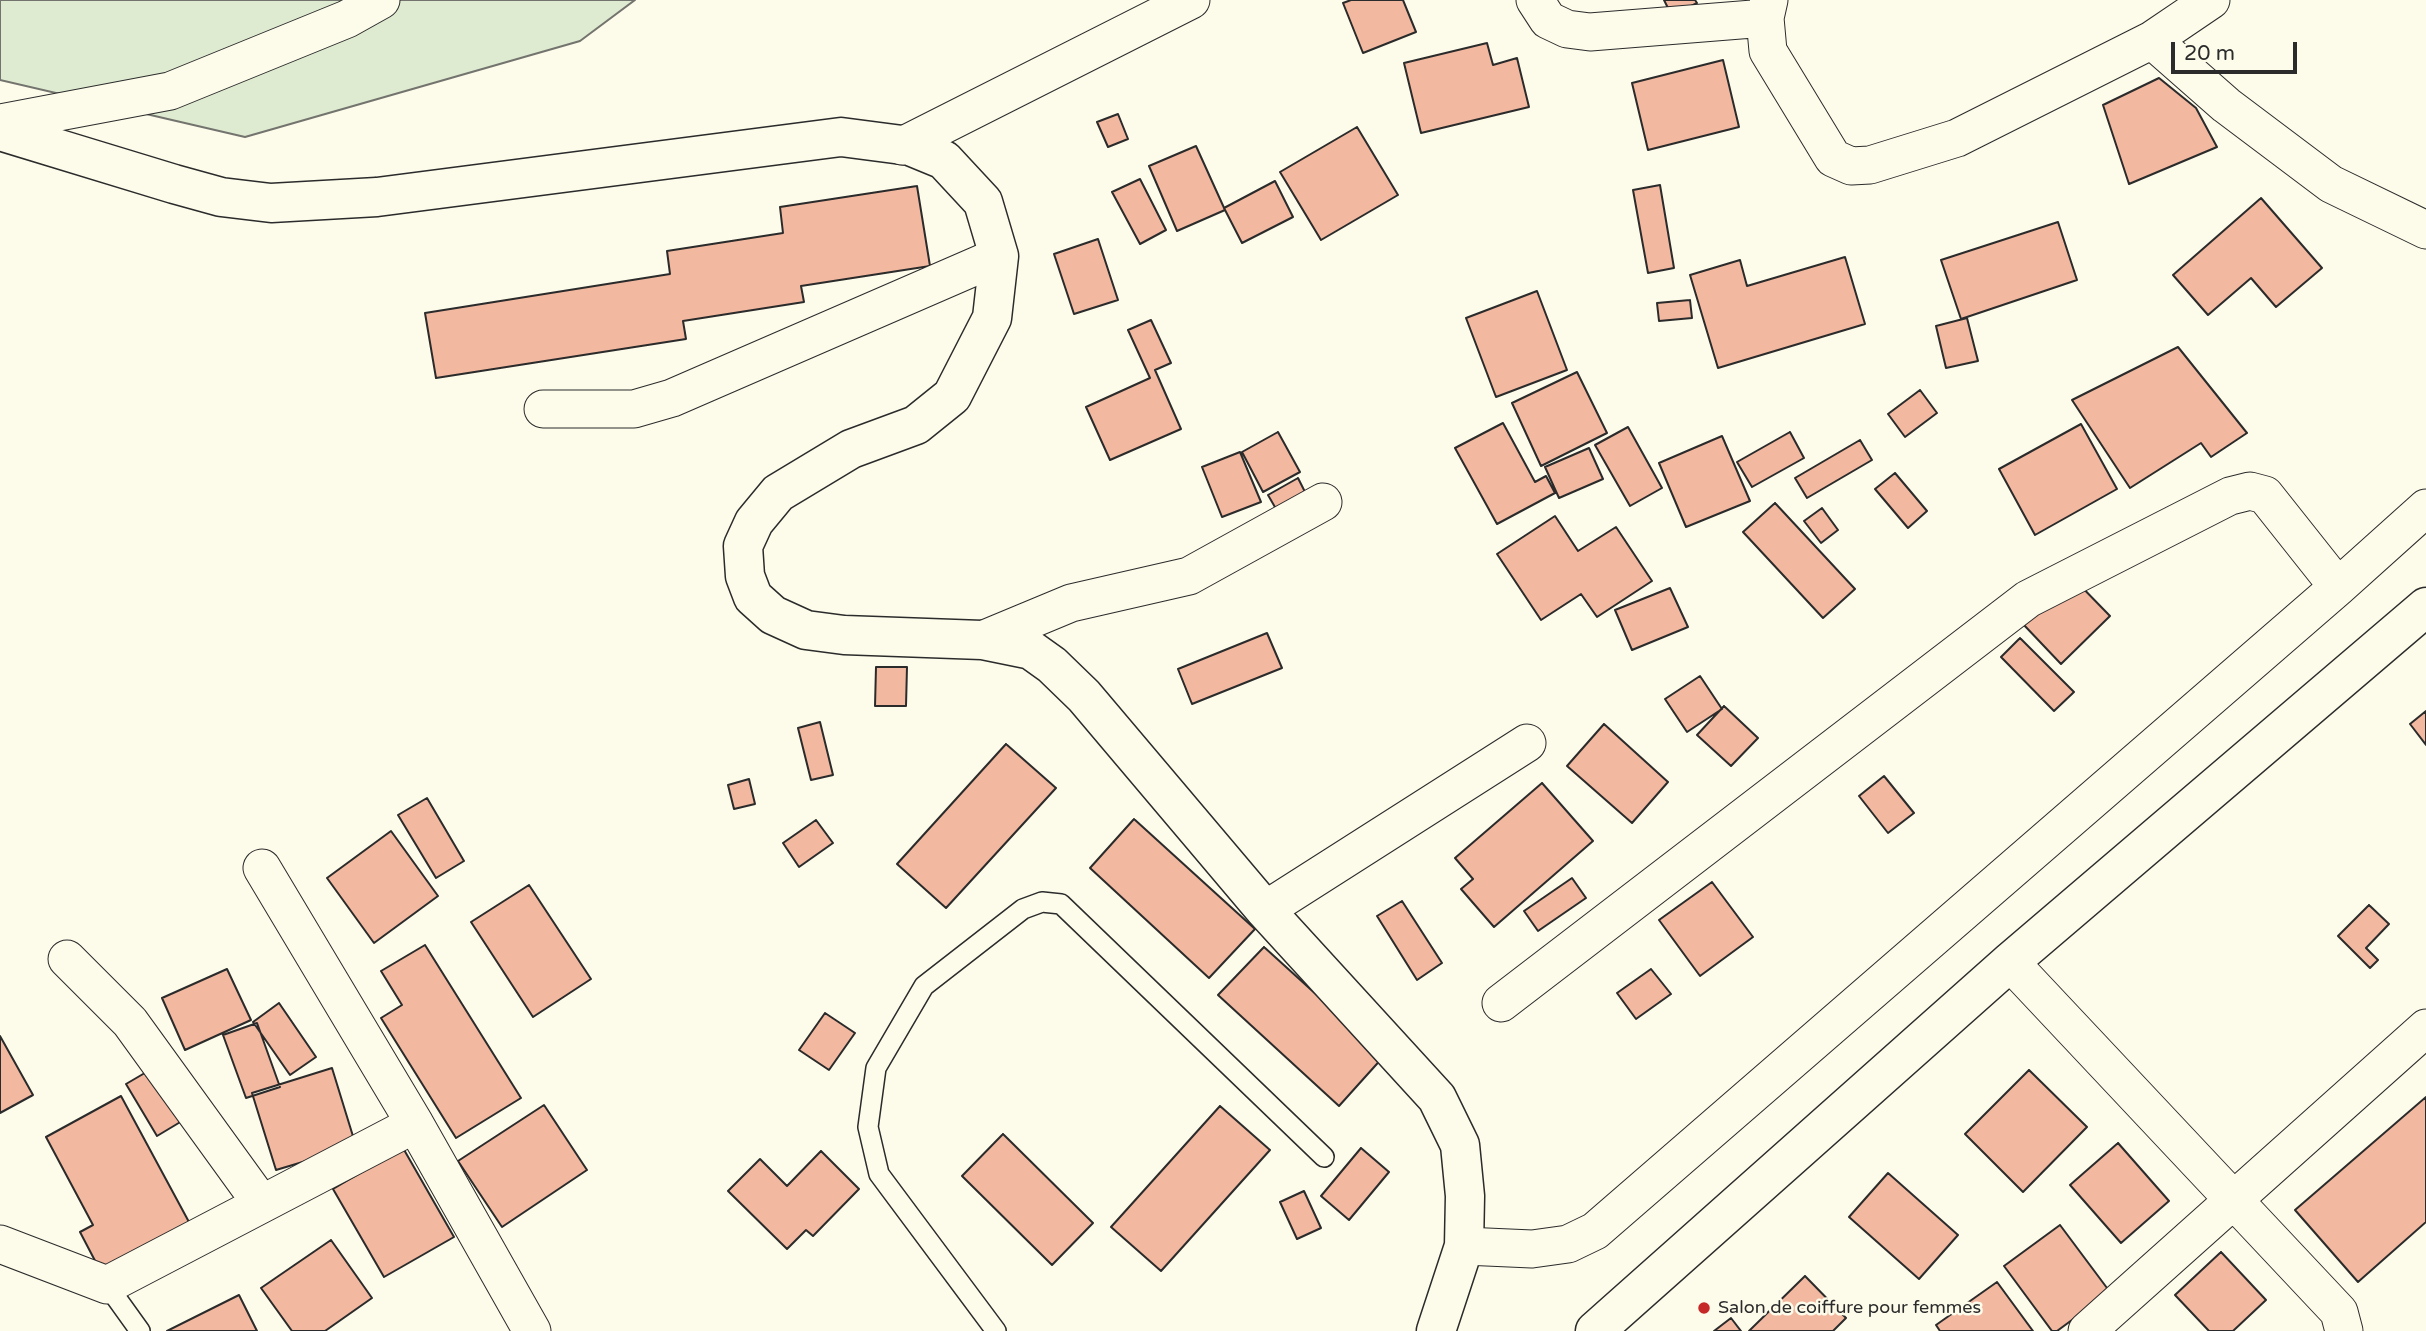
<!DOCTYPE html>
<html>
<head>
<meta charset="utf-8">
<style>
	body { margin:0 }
	#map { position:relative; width:2426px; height:1331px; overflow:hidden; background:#fdfbea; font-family:"Varela Round",sans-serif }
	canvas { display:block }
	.scale { position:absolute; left:2171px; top:42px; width:126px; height:32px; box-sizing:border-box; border:4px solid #2b2b2b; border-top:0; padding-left:9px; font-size:21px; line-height:24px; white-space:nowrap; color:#2b2b2b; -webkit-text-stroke:5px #fdfbea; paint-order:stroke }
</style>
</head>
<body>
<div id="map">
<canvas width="2426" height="1331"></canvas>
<div class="scale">20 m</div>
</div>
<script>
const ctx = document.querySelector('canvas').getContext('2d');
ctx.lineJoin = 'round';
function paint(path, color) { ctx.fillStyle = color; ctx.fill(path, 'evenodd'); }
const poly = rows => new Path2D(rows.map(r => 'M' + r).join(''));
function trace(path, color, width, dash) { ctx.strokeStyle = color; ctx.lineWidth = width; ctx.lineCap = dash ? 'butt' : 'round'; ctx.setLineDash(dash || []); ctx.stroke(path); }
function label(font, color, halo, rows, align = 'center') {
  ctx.font = font + ' "Varela Round",sans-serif'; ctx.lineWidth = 5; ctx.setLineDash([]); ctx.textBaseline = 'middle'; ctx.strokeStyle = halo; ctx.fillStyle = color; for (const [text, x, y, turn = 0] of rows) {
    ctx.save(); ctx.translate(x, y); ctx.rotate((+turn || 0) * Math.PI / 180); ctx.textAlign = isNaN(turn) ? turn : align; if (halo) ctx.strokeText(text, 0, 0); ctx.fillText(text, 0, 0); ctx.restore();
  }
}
const green = poly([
	[0,0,635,0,580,41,245,137,0,80,0,0]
]);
paint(green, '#deebd1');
trace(green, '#74746e', 2);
const building = poly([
	[1351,0,1403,0,1416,32,1363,53,1343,3,1351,0],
	[1664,0,1695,0,1697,3,1672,16,1664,0],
	[1487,43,1493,65,1517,58,1529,107,1421,133,1404,63,1487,43],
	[1723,60,1739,127,1648,150,1632,83,1723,60],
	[2159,78,2196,108,2217,147,2129,184,2103,105,2159,78],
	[1118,114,1128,139,1108,147,1097,122,1118,114],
	[1357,127,1398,195,1321,240,1280,172,1357,127],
	[1196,146,1225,210,1177,231,1149,166,1196,146],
	[1140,179,1166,230,1140,244,1112,192,1140,179],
	[1275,181,1293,217,1242,243,1224,208,1275,181],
	[1660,185,1674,268,1648,273,1633,190,1660,185],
	[917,186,930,266,801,286,804,302,683,321,686,339,436,378,425,313,670,274,667,251,783,233,780,207,917,186],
	[2261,198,2322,268,2276,307,2251,278,2208,315,2173,275,2261,198],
	[2058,222,2077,280,1961,319,1941,260,2058,222],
	[1098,239,1118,300,1074,314,1054,254,1098,239],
	[1845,257,1865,324,1718,368,1690,275,1740,260,1747,286,1845,257],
	[1537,291,1567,370,1496,397,1466,318,1537,291],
	[1690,300,1692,318,1659,321,1657,303,1690,300],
	[1967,318,1978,361,1946,368,1936,326,1967,318],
	[1151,320,1171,363,1155,370,1181,429,1110,460,1086,407,1150,378,1128,330,1151,320],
	[2178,347,2247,433,2211,457,2201,443,2130,488,2072,400,2178,347],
	[1577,372,1607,433,1541,466,1512,403,1577,372],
	[1920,390,1937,413,1905,437,1888,414,1920,390],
	[1503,423,1535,482,1546,476,1555,493,1497,524,1455,448,1503,423],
	[2081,424,2117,489,2035,535,1999,469,2081,424],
	[1628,427,1662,488,1630,506,1595,445,1628,427],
	[1278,432,1300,472,1263,492,1242,452,1278,432],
	[1790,432,1804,458,1752,487,1737,462,1790,432],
	[1722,436,1750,501,1686,527,1659,463,1722,436],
	[1860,440,1872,460,1807,498,1795,478,1860,440],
	[1589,448,1603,479,1559,498,1545,467,1589,448],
	[1240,452,1261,502,1222,517,1202,467,1240,452],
	[1895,473,1927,511,1908,528,1875,489,1895,473],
	[1298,478,1312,506,1283,521,1268,495,1298,478],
	[1775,503,1855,589,1823,618,1743,532,1775,503],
	[1822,508,1838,530,1821,543,1804,521,1822,508],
	[1555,516,1578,551,1616,527,1652,581,1597,617,1581,594,1541,620,1497,554,1555,516],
	[2072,577,2110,616,2061,664,2023,624,2072,577],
	[1670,588,1688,627,1632,650,1615,610,1670,588],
	[1267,633,1282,668,1192,704,1178,669,1267,633],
	[2020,638,2074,692,2054,711,2001,657,2020,638],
	[876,667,907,667,906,706,875,706,876,667],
	[1700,676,1722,709,1687,732,1665,699,1700,676],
	[1724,706,1758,738,1731,766,1697,735,1724,706],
	[2426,711,2426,745,2410,724,2426,711],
	[820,722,833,775,811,780,798,728,820,722],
	[1604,724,1668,782,1632,823,1567,766,1604,724],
	[1006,744,1056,788,946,908,897,864,1006,744],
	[1884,776,1914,813,1888,833,1859,796,1884,776],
	[749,779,755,804,734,809,728,785,749,779],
	[1542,783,1593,841,1494,927,1461,889,1473,879,1455,858,1542,783],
	[427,798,464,861,436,878,398,815,427,798],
	[1134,819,1255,929,1209,978,1090,868,1134,819],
	[816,820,833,843,799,867,783,843,816,820],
	[391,831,438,896,374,943,327,878,391,831],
	[1572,878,1586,898,1538,931,1524,911,1572,878],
	[1712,882,1753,937,1700,976,1659,920,1712,882],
	[529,885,591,979,533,1017,471,922,529,885],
	[1402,901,1442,963,1417,980,1377,916,1402,901],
	[2369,905,2389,924,2366,948,2378,960,2370,968,2338,936,2369,905],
	[425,945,521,1098,456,1138,381,1018,402,1005,381,971,425,945],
	[1264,947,1384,1056,1339,1106,1218,995,1264,947],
	[227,969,251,1020,185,1050,162,998,227,969],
	[1651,969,1671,994,1636,1019,1617,993,1651,969],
	[279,1003,316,1057,290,1075,253,1022,279,1003],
	[825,1013,855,1033,829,1070,799,1050,825,1013],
	[257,1023,280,1087,246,1098,223,1035,257,1023],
	[0,1036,33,1095,0,1113,0,1036],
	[155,1067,187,1118,157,1136,126,1084,155,1067],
	[332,1068,356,1146,276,1170,252,1093,332,1068],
	[2029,1070,2087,1127,2023,1192,1965,1134,2029,1070],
	[121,1096,196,1235,103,1276,80,1232,93,1225,46,1137,121,1096],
	[2426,1097,2426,1222,2358,1282,2295,1210,2426,1097],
	[544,1105,587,1170,502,1227,458,1161,544,1105],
	[1220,1106,1270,1150,1161,1271,1111,1227,1220,1106],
	[1003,1134,1093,1223,1052,1265,962,1176,1003,1134],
	[2118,1143,2169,1201,2121,1243,2070,1185,2118,1143],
	[403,1148,454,1237,384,1277,333,1189,403,1148],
	[1361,1148,1389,1172,1349,1220,1321,1196,1361,1148],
	[821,1151,859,1189,813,1236,806,1230,787,1249,728,1191,760,1159,787,1186,821,1151],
	[1888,1173,1958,1235,1919,1279,1849,1217,1888,1173],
	[1304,1191,1321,1228,1297,1239,1280,1202,1304,1191],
	[2060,1225,2110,1292,2057,1331,2052,1331,2004,1266,2060,1225],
	[331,1240,372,1298,325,1331,292,1331,261,1288,331,1240],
	[2221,1252,2266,1300,2233,1331,2209,1331,2175,1295,2221,1252],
	[1805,1276,1846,1318,1833,1331,1749,1331,1805,1276],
	[1997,1282,2033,1331,1940,1331,1936,1325,1997,1282],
	[239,1295,257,1331,167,1331,239,1295],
	[1731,1318,1741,1331,1714,1331,1731,1318]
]);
paint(building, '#f2b8a0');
trace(building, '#2b2b2b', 2);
const lane = poly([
	[107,1285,140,1331],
	[996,1331,879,1174,868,1127,876,1068,924,986,1023,909,1042,902,1061,904,1324,1157]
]);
const street = poly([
	[1535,0,1548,20,1567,29,1590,32,1765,18],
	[1769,0,1765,18,1768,51,1833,158,1851,166,1870,165,1957,138,2152,40,2211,0],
	[2152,40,2226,105,2331,184,2426,230],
	[0,123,170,91,347,19,381,0],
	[902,146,1191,0],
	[543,409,634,409,672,398,999,256],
	[982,640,1071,603,1189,576,1323,502],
	[262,868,415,1124],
	[1265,910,1527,743],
	[67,959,130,1022,261,1203],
	[2010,962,2339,1312,2344,1331],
	[1501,1003,2028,599,2230,496,2250,491,2265,495,2338,587],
	[0,1244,107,1285,415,1124,532,1331],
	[1464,1246,1532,1249,1568,1244,1595,1231,2338,587,2426,508],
	[2087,1331,2426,1028]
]);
const secondary = poly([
	[0,131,174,184,221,197,271,203,377,197,841,137,910,146,944,160,983,202,999,256,992,318,952,396,916,425,851,449,778,493,754,522,743,546,745,576,753,597,773,615,806,630,844,635,982,640,1031,650,1052,665,1084,696,1265,910,1437,1098,1460,1145,1465,1196,1464,1246,1436,1331]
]);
const primary = poly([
	[1595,1331,2010,962,2426,607]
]);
trace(lane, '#2b2b2b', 22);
trace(street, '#2b2b2b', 39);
trace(secondary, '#2b2b2b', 41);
trace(primary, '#2b2b2b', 41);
trace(lane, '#fdfbea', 19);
trace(street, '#fdfbea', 37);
trace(secondary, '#fdfbea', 38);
trace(primary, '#fdfbea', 38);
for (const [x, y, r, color] of [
	[1704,1308,7,"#c62828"]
]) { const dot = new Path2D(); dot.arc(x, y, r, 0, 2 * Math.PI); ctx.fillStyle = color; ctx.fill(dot); trace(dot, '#fdfbea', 2.5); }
label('18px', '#2b2b2b', '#fdfbea', [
	["Salon de coiffure pour femmes",1718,1308]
], 'left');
</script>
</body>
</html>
